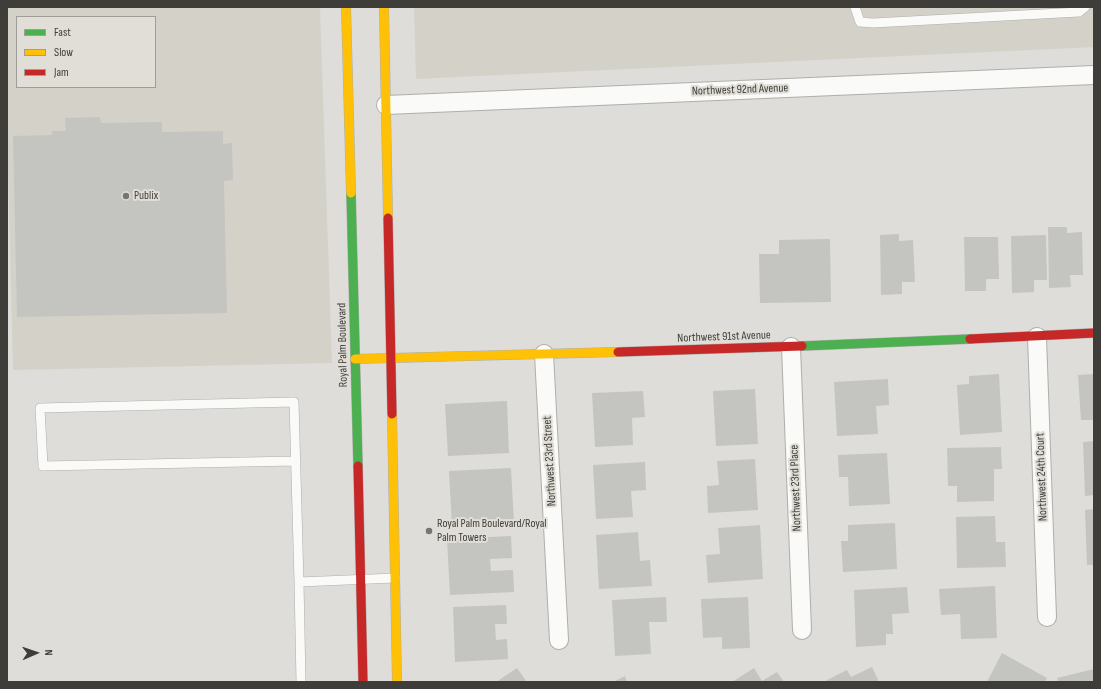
<!DOCTYPE html>
<html>
<head>
<meta charset="utf-8">
<style>
	body { margin:0 }
	#map { position:relative; width:1101px; height:689px; overflow:hidden; background:#deddd9; font-family:"Sofia Sans Condensed",sans-serif }
	canvas { display:block }
	.frame { position:absolute; inset:0; border:8px solid #3e3d3a; pointer-events:none }
	.legend { position:absolute; left:16px; top:16px; width:140px; height:72px; box-sizing:border-box; background:#e0ded7; border:1px solid #9f9e98; margin:0; padding:5px 7px; list-style:none; font-size:12px; color:#3e3d3a }
	.legend li { display:flex; align-items:center; gap:8px; height:20px }
	.legend b { width:20px; border:1px solid #9f9e98 }
	.north { position:absolute; left:16px; top:633px; width:40px; height:40px; -webkit-text-stroke:3px #e0ded7; paint-order:stroke; rotate:88deg; font-size:11px; font-weight:700; line-height:16px; text-align:center; color:#3e3d3a }
	.north::after { content:''; display:block; margin:auto; width:14px; height:18px; background:#3e3d3a; clip-path:polygon(50% 0,100% 100%,50% 72%,0 100%) }
</style>
</head>
<body>
<div id="map">
<canvas width="1101" height="689"></canvas>
<div class="frame"></div>
<ul class="legend">
<li><b style="height:5px;background:#4caf50"></b>Fast</li>
<li><b style="height:5px;background:#ffc107"></b>Slow</li>
<li><b style="height:5px;background:#c62828"></b>Jam</li>
</ul>
<div class="north">N</div>
</div>
<script>
const ctx = document.querySelector('canvas').getContext('2d');
ctx.lineJoin = 'round';
function paint(path, color) { ctx.fillStyle = color; ctx.fill(path, 'evenodd'); }
const poly = rows => new Path2D(rows.map(r => 'M' + r).join(''));
function trace(path, color, width, dash) { ctx.strokeStyle = color; ctx.lineWidth = width; ctx.lineCap = dash ? 'butt' : 'round'; ctx.setLineDash(dash || []); ctx.stroke(path); }
function label(font, color, halo, rows, align = 'center') {
  ctx.font = font + ' "Sofia Sans Condensed",sans-serif'; ctx.lineWidth = 4; ctx.setLineDash([]); ctx.textBaseline = 'middle'; ctx.strokeStyle = halo; ctx.fillStyle = color; for (const [text, x, y, turn = 0] of rows) {
    ctx.save(); ctx.translate(x, y); ctx.rotate((+turn || 0) * Math.PI / 180); ctx.textAlign = isNaN(turn) ? turn : align; if (halo) ctx.strokeText(text, 0, 0); ctx.fillText(text, 0, 0); ctx.restore();
  }
}
paint(poly([
	[7,7,320,7,332,363,13,370,7,130],
	[17,17,155,17,155,87,17,87],
	[414,7,1094,7,1094,47,416,79]
]), '#d4d2c8');
paint(poly([
	[100,117,101,123,162,122,162,132,223,131,223,144,232,143,233,180,224,181,227,313,17,317,13,136,52,135,52,131,66,131,65,118],
	[1048,227,1067,227,1067,233,1082,232,1083,275,1070,275,1071,287,1049,288],
	[899,234,899,241,913,240,915,282,902,282,902,294,881,295,880,235],
	[1046,235,1047,280,1034,280,1034,292,1012,293,1011,236],
	[964,237,998,237,999,279,986,279,986,291,965,291],
	[830,239,831,302,760,303,759,254,779,254,779,240],
	[999,374,1002,432,960,435,957,385,969,384,969,376],
	[1094,374,1094,420,1081,420,1078,375],
	[888,379,889,405,876,406,878,434,837,436,834,382],
	[755,389,758,444,716,446,713,391],
	[643,391,645,417,632,418,633,445,595,447,592,393],
	[507,401,509,453,448,456,445,404],
	[1094,441,1094,495,1085,496,1083,442],
	[1001,447,1002,469,994,469,994,501,957,502,957,486,948,486,947,448],
	[887,453,890,504,849,506,848,477,839,477,838,455],
	[755,459,758,510,708,513,707,486,719,485,717,461],
	[645,462,646,490,631,491,633,517,596,519,593,465],
	[511,468,514,523,452,526,449,471],
	[1094,509,1094,565,1087,565,1085,510],
	[995,516,996,542,1005,542,1006,567,957,568,956,517],
	[895,523,897,569,843,572,841,541,848,541,848,525],
	[760,525,763,579,708,583,706,555,720,554,718,528],
	[638,532,640,561,650,560,652,586,599,589,596,535],
	[511,536,512,558,490,559,491,571,513,570,514,592,450,595,447,539],
	[995,586,997,638,961,639,960,614,941,615,939,589],
	[907,587,909,613,892,614,893,634,886,634,886,645,856,647,854,590],
	[666,597,667,622,649,622,651,654,615,656,612,600],
	[748,597,750,648,722,649,722,637,703,638,701,599],
	[506,605,507,624,495,624,496,640,507,639,508,659,455,662,453,607],
	[1002,653,1047,678,1045,682,987,682],
	[872,667,879,682,826,682,825,681,847,670,851,677],
	[517,668,527,682,496,682],
	[754,668,762,681,777,672,784,682,732,682],
	[1094,669,1094,682,1058,682,1057,678],
	[625,676,627,682,613,682]
]), '#c4c4c1');
const lane = poly([
	[855,7,860,22,873,23,1079,12,1085,7],
	[296,461,43,466,40,408,294,402,299,582,301,682],
	[299,582,395,578]
]);
const street = poly([
	[386,105,1094,75],
	[1037,337,1047,617],
	[791,347,802,630],
	[544,354,559,640]
]);
const fast = poly([
	[351,193,358,466],
	[802,346,970,339]
]);
const slow = poly([
	[346,7,351,193],
	[384,7,388,218],
	[355,359,618,352],
	[392,414,397,682]
]);
const jam = poly([
	[388,218,392,414],
	[970,339,1094,333],
	[618,352,802,346],
	[358,466,363,682]
]);
trace(lane, '#aeaeab', 10);
trace(street, '#aeaeab', 20);
trace(fast, '#aeaeab', 10);
trace(slow, '#aeaeab', 10);
trace(jam, '#aeaeab', 10);
trace(lane, '#fafaf9', 9);
trace(street, '#fafaf9', 18);
trace(fast, '#4caf50', 9);
trace(slow, '#ffc107', 9);
trace(jam, '#c62828', 9);
for (const [x, y, r, color] of [
	[126,196,4,"#767572"],
	[429,531,4,"#767572"]
]) { const dot = new Path2D(); dot.arc(x, y, r, 0, 2 * Math.PI); ctx.fillStyle = color; ctx.fill(dot); trace(dot, '#e0ded7', 1.5); }
label('12px', '#3e3d3a', '#e0ded7', [
	["Northwest 92nd Avenue",740,90,-2],
	["Northwest 91st Avenue",724,337,-2],
	["Royal Palm Boulevard",343,345,-91],
	["Northwest 23rd Street",550,461,-93],
	["Northwest 24th Court",1042,477,-92],
	["Northwest 23rd Place",796,488,-92]
]);
label('12px', '#3e3d3a', '#e0ded7', [
	["Publix",134,196],
	["Royal Palm Boulevard/Royal",437,524],
	["Palm Towers",437,538]
], 'left');
</script>
</body>
</html>
